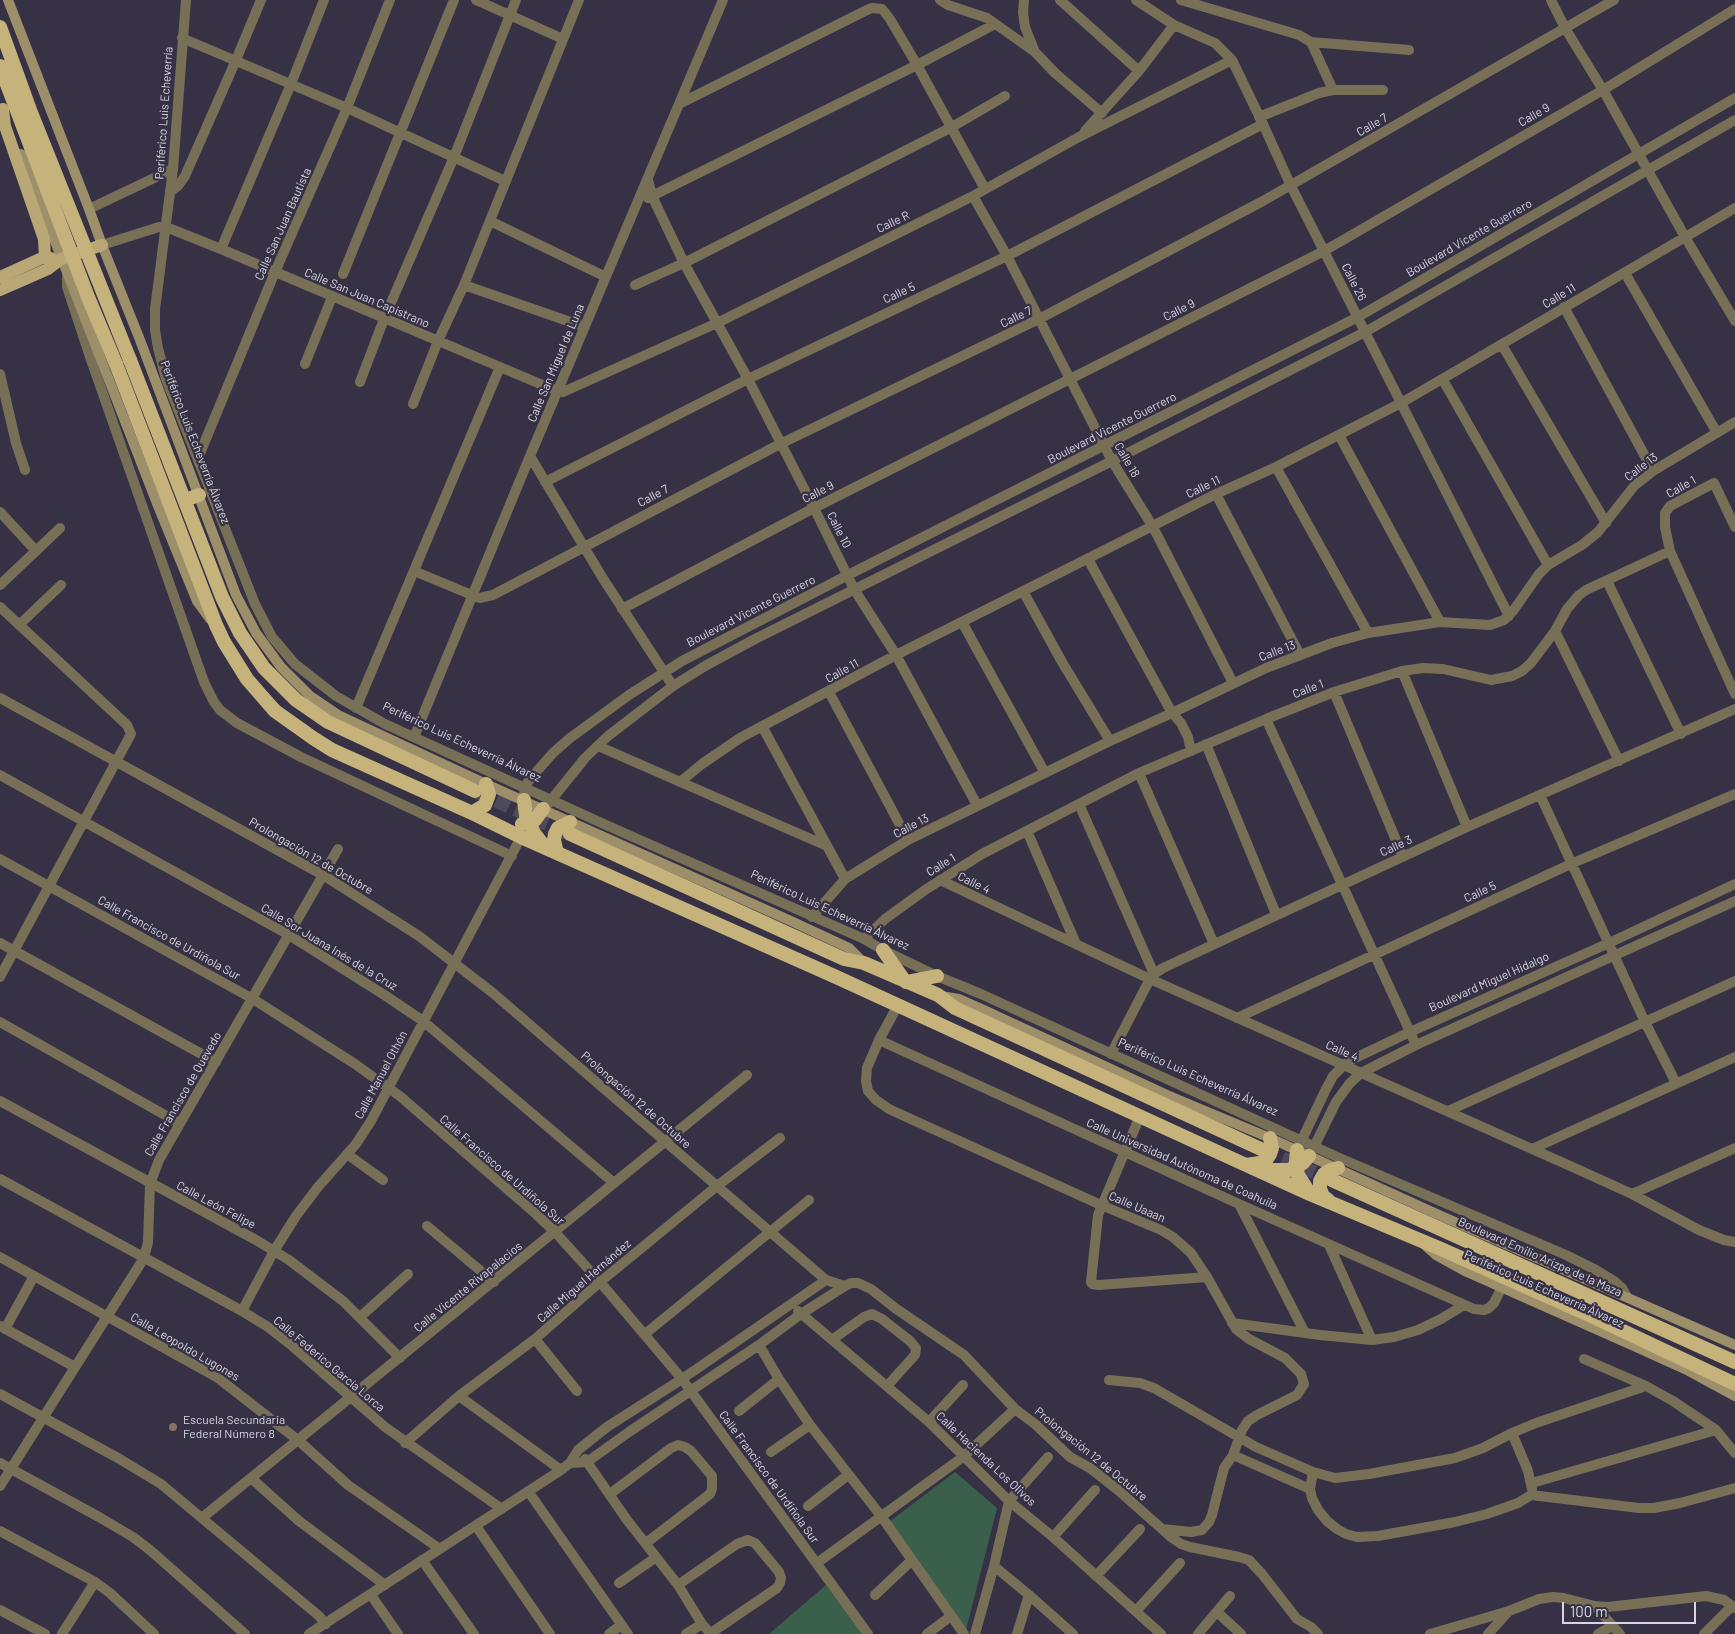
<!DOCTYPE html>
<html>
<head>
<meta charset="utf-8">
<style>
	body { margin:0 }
	#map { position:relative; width:1735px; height:1634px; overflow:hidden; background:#363145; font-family:Barlow,sans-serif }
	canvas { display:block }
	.scale { position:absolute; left:1562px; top:1602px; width:134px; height:22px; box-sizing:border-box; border:2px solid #d8d6e2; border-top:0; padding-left:6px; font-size:15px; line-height:18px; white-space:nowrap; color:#d8d6e2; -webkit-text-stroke:4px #363145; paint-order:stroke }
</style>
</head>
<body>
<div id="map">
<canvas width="1735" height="1634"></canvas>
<div class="scale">100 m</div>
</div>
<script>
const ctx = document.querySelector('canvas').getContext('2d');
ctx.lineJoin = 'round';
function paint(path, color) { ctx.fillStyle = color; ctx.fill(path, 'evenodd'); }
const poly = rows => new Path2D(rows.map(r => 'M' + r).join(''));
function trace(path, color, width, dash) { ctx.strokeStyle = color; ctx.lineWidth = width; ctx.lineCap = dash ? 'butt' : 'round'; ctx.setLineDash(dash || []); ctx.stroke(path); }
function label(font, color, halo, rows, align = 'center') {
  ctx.font = font + ' Barlow,sans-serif'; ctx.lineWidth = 4.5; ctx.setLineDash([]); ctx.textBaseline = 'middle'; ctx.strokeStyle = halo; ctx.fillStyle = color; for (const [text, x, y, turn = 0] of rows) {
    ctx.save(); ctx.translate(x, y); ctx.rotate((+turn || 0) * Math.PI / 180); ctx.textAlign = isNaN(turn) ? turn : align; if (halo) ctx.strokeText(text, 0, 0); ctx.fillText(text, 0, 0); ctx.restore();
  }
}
paint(poly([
	[955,1472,997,1508,965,1634,889,1522],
	[826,1585,862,1634,769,1634]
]), '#3a604c');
trace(poly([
	[477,792,567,833],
	[1263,1150,1332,1180]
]), '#4e4a5d', 14, [14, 7]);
trace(poly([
	[476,0,563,39],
	[940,0,948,5,987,18,1035,52],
	[1024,0,1023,13,1025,27,1035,52,1055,73,1102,113],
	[1060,0,1139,71],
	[1136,0,1174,25,1215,43,1232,60,1263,124,1291,186,1509,616],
	[1181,0,1299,35,1311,42,1333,90],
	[1551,0,1565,28,1603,90,1685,237,1735,321],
	[182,38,347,108,505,181],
	[1311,42,1409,50],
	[679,104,867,10,872,8,882,9,890,19,917,65,985,189],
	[1259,117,1319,93,1333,90,1383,90],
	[1085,131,1139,71,1174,25],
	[648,180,652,196,684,263,748,379,814,508,854,589,896,655,977,805],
	[170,192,178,186,185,176,236,60,261,0],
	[973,196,1007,256,1112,461,1153,527,1233,683],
	[648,198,917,65,995,24],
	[89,209,173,169],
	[490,221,606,277],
	[166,227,221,249,552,389,563,392,717,323,973,196,1079,137,1232,60],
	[221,249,291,84,324,0],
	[1625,273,1717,433],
	[67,274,67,287,90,357,204,682,214,702,220,710,237,723,301,757,512,856],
	[343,274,454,0],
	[464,285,585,327],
	[635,285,684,263,952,127,1005,96],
	[1564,307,1653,471],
	[1502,345,1606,523],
	[305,364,332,297],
	[0,374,16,443,25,470],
	[1443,380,1548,565],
	[360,382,384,319,454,157,516,0],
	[413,404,438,341,464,285,579,0],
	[1339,435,1440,622],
	[530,456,602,577,673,686],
	[198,458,275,272,347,108,390,0],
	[1276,467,1368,633],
	[545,482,748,379,1007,256,1263,124],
	[1216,494,1300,655],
	[0,512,36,551],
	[1735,527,1714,483,1670,506,1665,513,1665,527,1670,551,1735,694],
	[1088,559,1172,713,1181,723,1188,737,1191,751],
	[414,571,479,598,493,595,780,444,1039,319,1263,201,1614,0],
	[1607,581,1681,734],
	[0,585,60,528],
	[1023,591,1062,662,1110,741],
	[0,607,127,725,131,734,0,977],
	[622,609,814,508,1324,251,1603,90,1735,9],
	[962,622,1045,773],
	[19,625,61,585],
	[1555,631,1619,761],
	[1402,671,1467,827],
	[829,692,908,840],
	[1334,692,1403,857],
	[0,698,323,875,419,936,493,993,826,1280,845,1286],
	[356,708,500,367],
	[1266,719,1416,1045],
	[762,726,845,879],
	[414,737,530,456,723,0],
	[1206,744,1276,914],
	[598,746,827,846],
	[1139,773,1214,944],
	[0,775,289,935,386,996,423,1021,614,1183],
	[680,782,702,764,740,738,896,655,1216,494,1276,467,1401,403,1735,208],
	[1540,795,1645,1022,1676,1083],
	[1079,804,1154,974],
	[1027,831,1076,944],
	[940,880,1150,979,1577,1169,1632,1194,1699,1230,1724,1240,1735,1242],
	[812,917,845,879,908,840,1110,741,1172,713,1266,668,1332,643,1368,633,1440,622,1490,625,1504,620,1513,611,1539,574,1548,565,1582,545,1598,532,1635,485,1653,471,1735,422],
	[864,939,885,919,925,890,982,854,1139,773,1266,719,1334,692,1402,671,1423,668,1443,669,1491,680,1512,676,1522,671,1531,663,1555,631,1567,609,1579,595,1586,590,1670,551],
	[0,943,216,1062],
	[898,1005,879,1040,867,1068,866,1081,868,1091,876,1100,889,1109,913,1120,1101,1205,1161,1230,1173,1237,1191,1253,1207,1277,1236,1329,1249,1339,1285,1358,1301,1374,1304,1384,1297,1395,1257,1415,1248,1421,1242,1430,1233,1455,1224,1468,1212,1515,1209,1522,1202,1530,1191,1532,1162,1529],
	[1237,1018,1573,863,1735,794],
	[0,1022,179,1123],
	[879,1040,1239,1204,1474,1309,1484,1310,1489,1308,1494,1303,1502,1287],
	[1111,1054,1150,979,1154,974,1163,968,1467,827,1735,709],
	[0,1101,256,1240,289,1260,343,1301,400,1358],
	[1448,1111,1735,981],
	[1140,1116,1098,1215,1091,1282,1092,1284,1099,1285,1207,1277],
	[1532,1149,1735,1057],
	[347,1154,383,1180],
	[0,1179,242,1311,268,1327,290,1344,385,1427,502,1509],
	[1632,1194,1735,1148],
	[1239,1204,1305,1333],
	[427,1226,494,1282],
	[1329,1245,1372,1340],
	[0,1257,218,1378,299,1441,348,1485,440,1549],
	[242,1311,274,1251,296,1216,318,1187,356,1144,371,1121,521,837],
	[798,1311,929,1422,1009,1501,1053,1537,1161,1634],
	[360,1317,408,1274],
	[1232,1323,1320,1335,1372,1340,1394,1337,1418,1330,1441,1319,1464,1305],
	[0,1326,75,1367],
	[5,1329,34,1276],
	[645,1334,809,1200],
	[535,1339,577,1391],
	[833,1339,864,1317,872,1314,882,1319,910,1341,916,1348,915,1355,887,1386],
	[759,1345,779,1379,810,1425,881,1516,964,1634],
	[1584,1359,1646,1386,1673,1401,1716,1430,1735,1453],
	[1109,1380,1140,1383,1154,1388,1256,1447,1313,1472,1335,1478,1369,1474,1455,1458,1483,1448,1512,1433,1536,1423,1646,1386],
	[0,1394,118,1458,161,1484,319,1616,326,1624],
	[459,1396,561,1470],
	[739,1411,779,1379],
	[929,1422,963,1385],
	[1512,1433,1528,1471,1532,1489],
	[405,1443,459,1396,535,1339,600,1282,717,1186,780,1138],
	[771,1452,810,1425],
	[1233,1455,1310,1489],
	[585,1459,627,1520,678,1585,702,1624,711,1634],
	[0,1463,99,1517,133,1537,150,1550,245,1634],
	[570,1463,587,1462,629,1432,759,1345,801,1314,845,1286,851,1283,858,1283,871,1289,895,1308,964,1355,1015,1409,1035,1424,1070,1457,1090,1468,1118,1490,1171,1537,1181,1544,1190,1547,1239,1557,1249,1560,1262,1574,1297,1619,1311,1627,1318,1634],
	[1313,1472,1310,1489,1312,1498,1318,1510,1327,1521,1337,1529,1346,1534,1357,1537,1378,1536,1455,1522,1487,1514,1518,1503,1531,1495],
	[251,1478,299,1521,385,1585],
	[1532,1483,1716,1430],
	[0,1486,144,1258,148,1242,150,1184,159,1160,338,849],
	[528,1491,628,1634],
	[610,1494,671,1448,678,1445,685,1447,691,1451,712,1476,712,1489,710,1494,646,1543],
	[1531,1495,1639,1508,1654,1508,1680,1503,1735,1488],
	[808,1506,848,1475],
	[203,1517,747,1075],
	[476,1526,550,1634],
	[0,1531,95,1582,110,1593,154,1634],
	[1053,1537,1095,1490],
	[422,1560,474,1634],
	[817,1563,963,1457,1015,1409],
	[994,1566,1029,1595,1073,1634],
	[1096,1576,1140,1529],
	[619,1583,655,1558],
	[678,1585,737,1544,748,1540,755,1543,779,1572,781,1578,780,1583,777,1588,711,1633],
	[371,1595,398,1634],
	[875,1595,912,1560],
	[1595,1606,1620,1634],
	[0,1610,45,1634],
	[1136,1611,1180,1563],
	[1217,1612,1241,1634],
	[62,1634,95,1582],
	[309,1634,561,1470,570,1463,578,1450,607,1427,682,1379,826,1280],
	[609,1634,621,1625],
	[686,1634,702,1624],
	[927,1634,951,1616],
	[975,1634,994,1566,1009,1501,1048,1457],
	[1017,1634,1029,1595],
	[1198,1634,1230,1596],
	[1430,1634,1509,1611,1539,1599,1553,1597,1564,1598,1595,1606,1608,1607,1706,1596,1724,1600,1735,1608],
	[1488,1634,1509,1611],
	[1598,1634,1612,1626],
	[1704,1634,1732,1606]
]), '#786f57', 10);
trace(poly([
	[186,0,173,169,155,309,155,330,158,348,166,379,255,604,272,637,295,664,336,696,385,724,606,825,864,939,883,950,937,976,981,994,1335,1156,1566,1255,1596,1270,1614,1281,1622,1288,1627,1297],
	[102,245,159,227,166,227],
	[524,794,525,787,530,779,553,753,570,738,629,695,682,661,848,575,1358,317,1735,98],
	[548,804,585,758,608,736,673,686,705,666,755,639,1112,461,1365,332,1735,120],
	[0,859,253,999,355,1064,401,1097,536,1214,555,1232,600,1282,682,1379,868,1634],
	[1299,1146,1325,1091,1333,1076,1344,1065,1353,1059,1410,1032,1609,943,1735,884],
	[1312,1151,1336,1102,1350,1083,1361,1073,1416,1045,1735,901]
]), '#786f57', 10);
trace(poly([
	[8,0,89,209,102,245,140,340,236,595,256,633,281,667,310,696,338,715,486,784,791,921,849,948,863,962],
	[21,154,158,506,197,601,210,619],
	[941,996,959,999,984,1010,1167,1095,1270,1138,1439,1215,1735,1345],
	[1426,1246,1436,1255,1467,1272,1636,1347,1689,1371,1735,1396]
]), '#9d8f69', 10);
trace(poly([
	[3,109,5,126,44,239,45,258],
	[0,277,42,258,51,258],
	[0,290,48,269,61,259,102,245]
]), '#b9a876', 12);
trace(poly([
	[130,360,222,597,240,633,264,668,296,700,328,722,475,791],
	[116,364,216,625,224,642,247,679,260,694,275,711,313,738,332,750,470,812,521,837,834,976,1246,1165,1310,1194,1441,1249,1585,1313,1735,1384],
	[185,500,199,495],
	[524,800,526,816,534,833,544,846],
	[470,812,475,811,485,805,489,794,486,784],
	[522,824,535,820,543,809],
	[570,834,844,959,864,963,938,995,955,1008,1263,1150],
	[557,853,554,840,555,834,558,828,570,822],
	[883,950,904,980],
	[906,982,937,976],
	[1297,1150,1296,1162,1298,1175,1310,1194],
	[1246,1165,1260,1163,1266,1160,1270,1154,1272,1148,1270,1138],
	[1263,1170,1289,1170,1303,1163,1309,1156],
	[1332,1180,1735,1362],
	[1329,1201,1323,1196,1320,1189,1320,1181,1324,1174,1330,1170,1338,1168]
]), '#c6b37c', 14);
trace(poly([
	[0,27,30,110,130,360],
	[0,66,88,297,116,364]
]), '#c6b37c', 14);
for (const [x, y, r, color] of [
	[173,1427,5,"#8d6e63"]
]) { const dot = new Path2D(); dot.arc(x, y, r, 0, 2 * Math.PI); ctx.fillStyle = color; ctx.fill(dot); trace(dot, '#363145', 2); }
label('12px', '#d8d6e2', '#363145', [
	["Periférico Luis Echeverría",164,113,-86],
	["Calle 9",1534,115,-30],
	["Calle 7",1372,125,-30],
	["Calle R",893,222,-26],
	["Calle San Juan Bautista",283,224,-66],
	["Boulevard Vicente Guerrero",1469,238,-30],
	["Calle 26",1354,282,63],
	["Calle 5",899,293,-25],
	["Calle 11",1559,296,-31],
	["Calle San Juan Capistrano",367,298,23],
	["Calle 9",1179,310,-27],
	["Calle 7",1016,317,-26],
	["Calle San Miguel de Luna",556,363,-67],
	["Boulevard Vicente Guerrero",1112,428,-27],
	["Periférico Luis Echeverría Álvarez",195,442,69],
	["Calle 18",1127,460,60],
	["Calle 13",1641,467,-37],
	["Calle 11",1203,487,-26],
	["Calle 1",1681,487,-29],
	["Calle 9",818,492,-27],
	["Calle 7",653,496,-28],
	["Calle 10",839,530,63],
	["Boulevard Vicente Guerrero",751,611,-27],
	["Calle 13",1277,651,-21],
	["Calle 11",842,671,-29],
	["Calle 1",1308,689,-21],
	["Periférico Luis Echeverría Álvarez",462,742,25],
	["Calle 13",911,826,-28],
	["Calle 3",1396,846,-25],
	["Prolongación 12 de Octubre",311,856,30],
	["Calle 1",941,865,-32],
	["Calle 4",974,883,26],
	["Calle 5",1480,892,-25],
	["Periférico Luis Echeverría Álvarez",830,910,25],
	["Calle Francisco de Urdiñola Sur",169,938,29],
	["Calle Sor Juana Inés de la Cruz",329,947,31],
	["Boulevard Miguel Hidalgo",1489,982,-24],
	["Calle 4",1342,1051,24],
	["Calle Manuel Othón",381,1075,-62],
	["Periférico Luis Echeverría Álvarez",1198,1077,24],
	["Calle Francisco de Quevedo",183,1094,-60],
	["Prolongación 12 de Octubre",636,1100,41],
	["Calle Universidad Autónoma de Coahuila",1182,1164,24],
	["Calle Francisco de Urdiñola Sur",502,1170,41],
	["Calle León Felipe",216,1205,28],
	["Calle Uaaan",1137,1207,23],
	["Boulevard Emilio Arizpe de la Maza",1540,1257,24],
	["Calle Miguel Hernández",584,1281,-41],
	["Calle Vicente Rivapalacios",468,1287,-39],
	["Periférico Luis Echeverría Álvarez",1544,1289,24],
	["Calle Leopoldo Lugones",185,1347,30],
	["Calle Federico García Lorca",329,1364,40],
	["Prolongación 12 de Octubre",1091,1454,39],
	["Calle Hacienda Los Olivos",986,1459,43],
	["Calle Francisco de Urdiñola Sur",769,1477,54]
]);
label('12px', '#d8d6e2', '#363145', [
	["Escuela Secundaria",183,1420],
	["Federal Número 8",183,1434]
], 'left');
</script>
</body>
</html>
